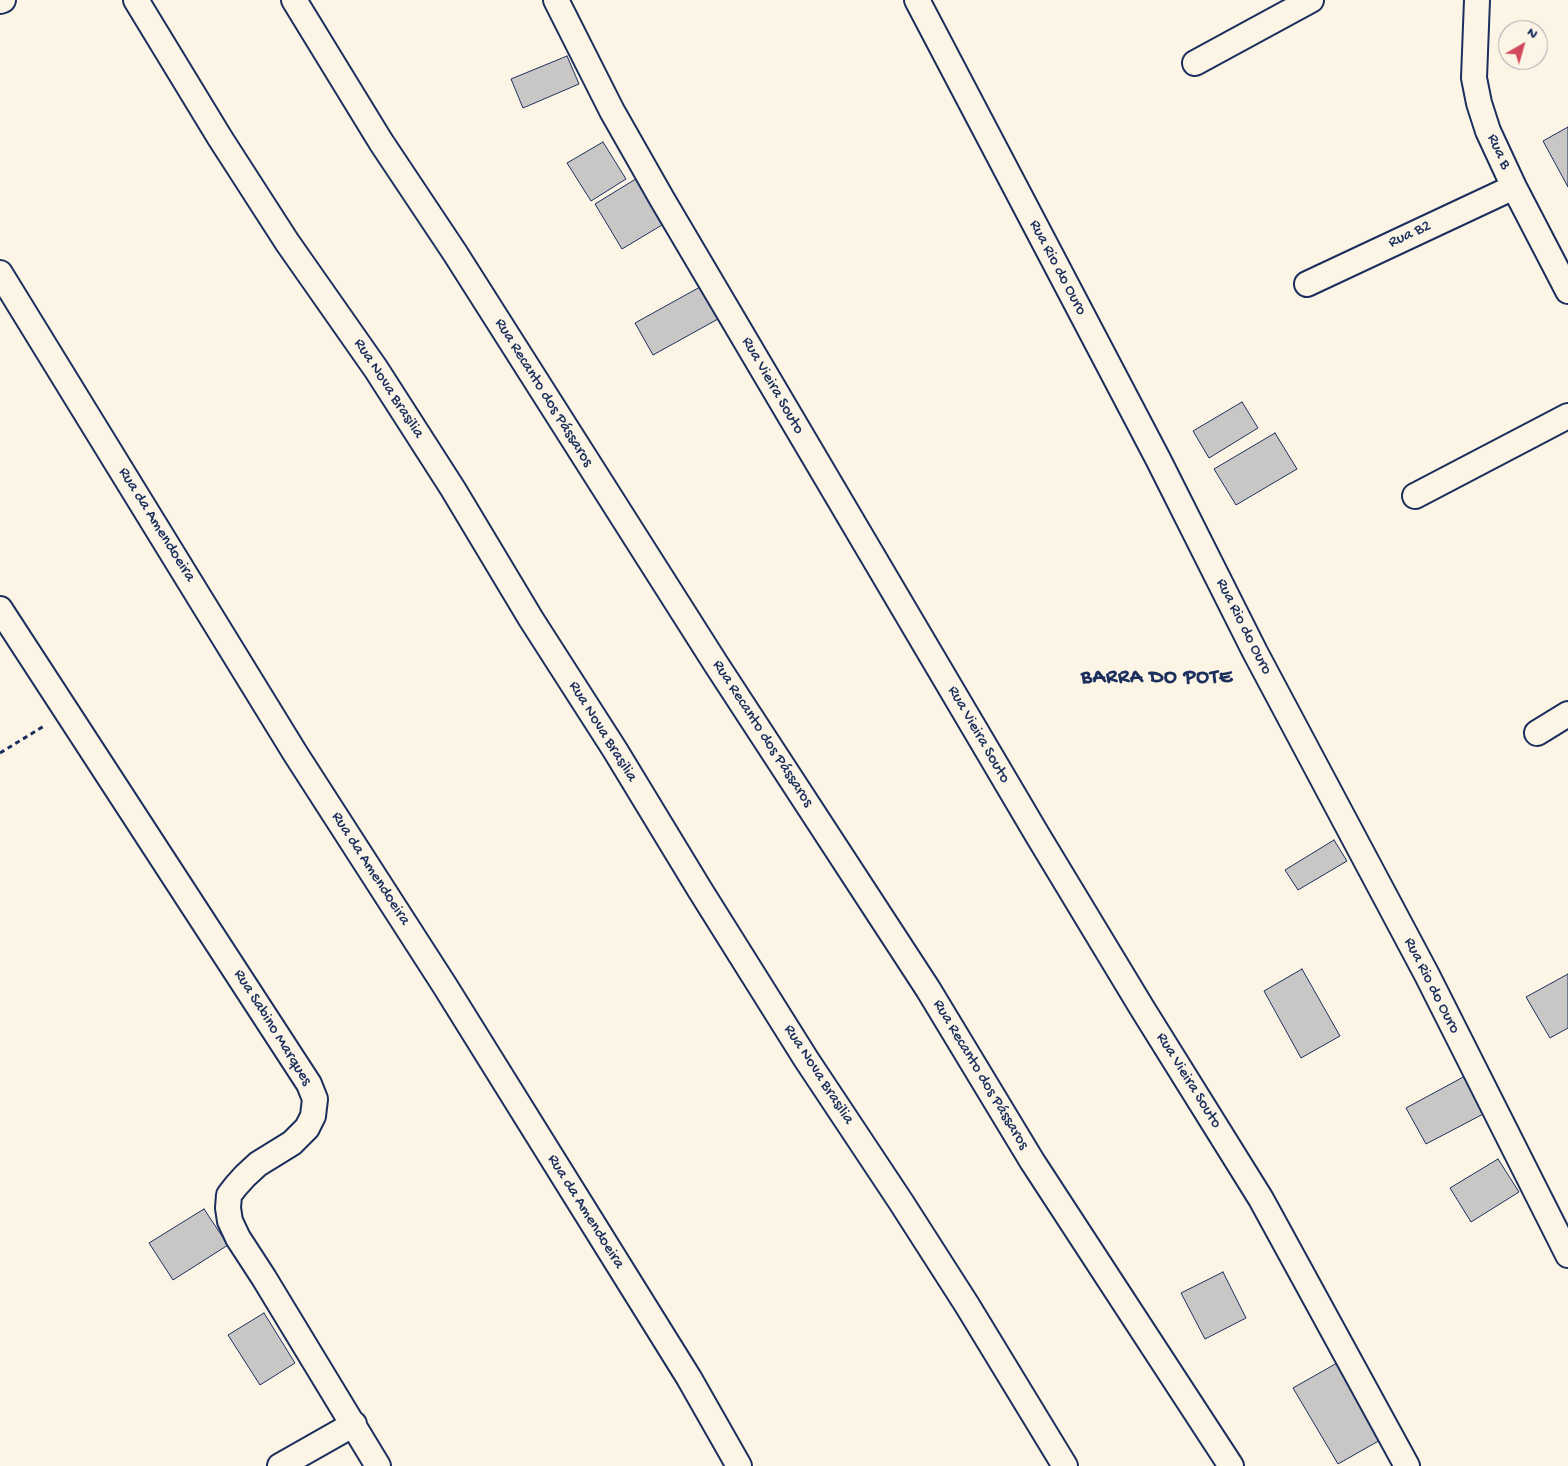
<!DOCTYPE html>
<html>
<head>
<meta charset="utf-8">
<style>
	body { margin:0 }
	#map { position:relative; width:1568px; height:1466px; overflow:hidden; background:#fcf5e5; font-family:"Gochi Hand",sans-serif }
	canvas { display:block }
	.north { position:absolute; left:1498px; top:20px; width:50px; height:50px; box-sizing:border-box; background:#fcf5e5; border:1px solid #a2a6af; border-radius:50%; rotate:38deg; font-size:14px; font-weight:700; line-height:20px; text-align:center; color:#1b2f5e }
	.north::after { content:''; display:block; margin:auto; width:18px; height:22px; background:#d1495b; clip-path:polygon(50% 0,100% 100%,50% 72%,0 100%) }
</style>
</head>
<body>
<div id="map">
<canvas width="1568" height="1466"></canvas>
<div class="north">N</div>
</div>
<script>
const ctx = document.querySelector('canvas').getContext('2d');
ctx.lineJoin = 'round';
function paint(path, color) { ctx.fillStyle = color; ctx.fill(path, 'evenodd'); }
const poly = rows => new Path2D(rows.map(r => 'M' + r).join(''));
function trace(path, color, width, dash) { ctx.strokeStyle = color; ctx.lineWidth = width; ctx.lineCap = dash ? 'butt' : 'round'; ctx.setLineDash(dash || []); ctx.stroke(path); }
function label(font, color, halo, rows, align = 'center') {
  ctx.font = font + ' "Gochi Hand",sans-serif'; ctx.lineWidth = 4.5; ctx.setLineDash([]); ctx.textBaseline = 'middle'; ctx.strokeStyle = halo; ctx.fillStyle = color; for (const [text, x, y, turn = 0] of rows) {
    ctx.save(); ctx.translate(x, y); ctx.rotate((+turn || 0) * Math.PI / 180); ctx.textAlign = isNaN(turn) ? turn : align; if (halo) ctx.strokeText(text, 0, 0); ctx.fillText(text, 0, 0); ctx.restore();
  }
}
const building = poly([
	[567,56,579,84,523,108,511,79,567,56],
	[1568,127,1568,187,1543,141,1568,127],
	[603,142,626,179,591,201,567,163,603,142],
	[639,177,667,222,622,249,595,204,639,177],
	[700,287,718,319,653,355,635,323,700,287],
	[1242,402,1258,428,1209,458,1193,431,1242,402],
	[1275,433,1297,469,1236,505,1214,469,1275,433],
	[1334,840,1347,861,1298,890,1285,870,1334,840],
	[1302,969,1340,1036,1301,1058,1264,991,1302,969],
	[1568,974,1568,1028,1550,1038,1526,997,1568,974],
	[1467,1075,1487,1112,1426,1144,1406,1108,1467,1075],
	[1498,1159,1519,1192,1471,1222,1450,1188,1498,1159],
	[204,1209,228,1245,173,1280,149,1243,204,1209],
	[1223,1272,1246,1318,1205,1339,1181,1293,1223,1272],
	[264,1313,295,1363,260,1385,228,1335,264,1313],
	[1337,1363,1382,1439,1338,1464,1293,1388,1337,1363]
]);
paint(building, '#c8c7c6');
trace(building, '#1b2f5e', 1);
const street = poly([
	[136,0,220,138,287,242,376,369,453,489,531,619,615,750,700,890,806,1059,901,1202,967,1305,1065,1466],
	[294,0,381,142,455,253,716,664,928,989,1032,1161,1231,1466],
	[556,0,612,111,662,199,1038,836,1142,1008,1261,1199,1407,1466],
	[917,0,1158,459,1255,652,1427,975,1568,1255],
	[1477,0,1474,78,1479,103,1488,131,1514,187,1568,291],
	[0,1,3,0],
	[1195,63,1311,0],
	[0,273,295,753,445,986,689,1378,739,1466],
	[1307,284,1514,187],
	[1415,496,1568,416],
	[0,609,309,1084,315,1099,313,1116,307,1128,292,1143,258,1164,245,1176,236,1186,229,1195,228,1208,230,1221,238,1238,264,1278,378,1466],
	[1537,733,1568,714],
	[280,1466,354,1424]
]);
trace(street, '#1b2f5e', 28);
trace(poly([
	[0,753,44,726]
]), '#1b2f5e', 3, [5, 4]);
trace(street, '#fcf5e5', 24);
label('16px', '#1b2f5e', '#fcf5e5', [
	["Rua B",1498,152,66],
	["Rua B2",1410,235,-25],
	["Rua Rio do Ouro",1057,268,62],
	["Rua Vieira Souto",772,386,60],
	["Rua Nova Brasilia",388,389,57],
	["Rua Recanto dos Pássaros",543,393,58],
	["Rua da Amendoeira",156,525,58],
	["Rua Rio do Ouro",1243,627,63],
	["Rua Nova Brasilia",602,732,58],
	["Rua Recanto dos Pássaros",762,734,57],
	["Rua Vieira Souto",978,735,60],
	["Rua da Amendoeira",370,869,57],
	["Rua Rio do Ouro",1431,986,63],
	["Rua Sabino Marques",272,1028,58],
	["Rua Nova Brasilia",818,1075,57],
	["Rua Recanto dos Pássaros",980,1075,59],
	["Rua Vieira Souto",1188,1081,58],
	["Rua da Amendoeira",585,1212,58]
]);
ctx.letterSpacing = '1px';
label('bold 21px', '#1b2f5e', '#fcf5e5', [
	["BARRA DO POTE",1157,679]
]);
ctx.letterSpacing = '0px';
</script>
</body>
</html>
